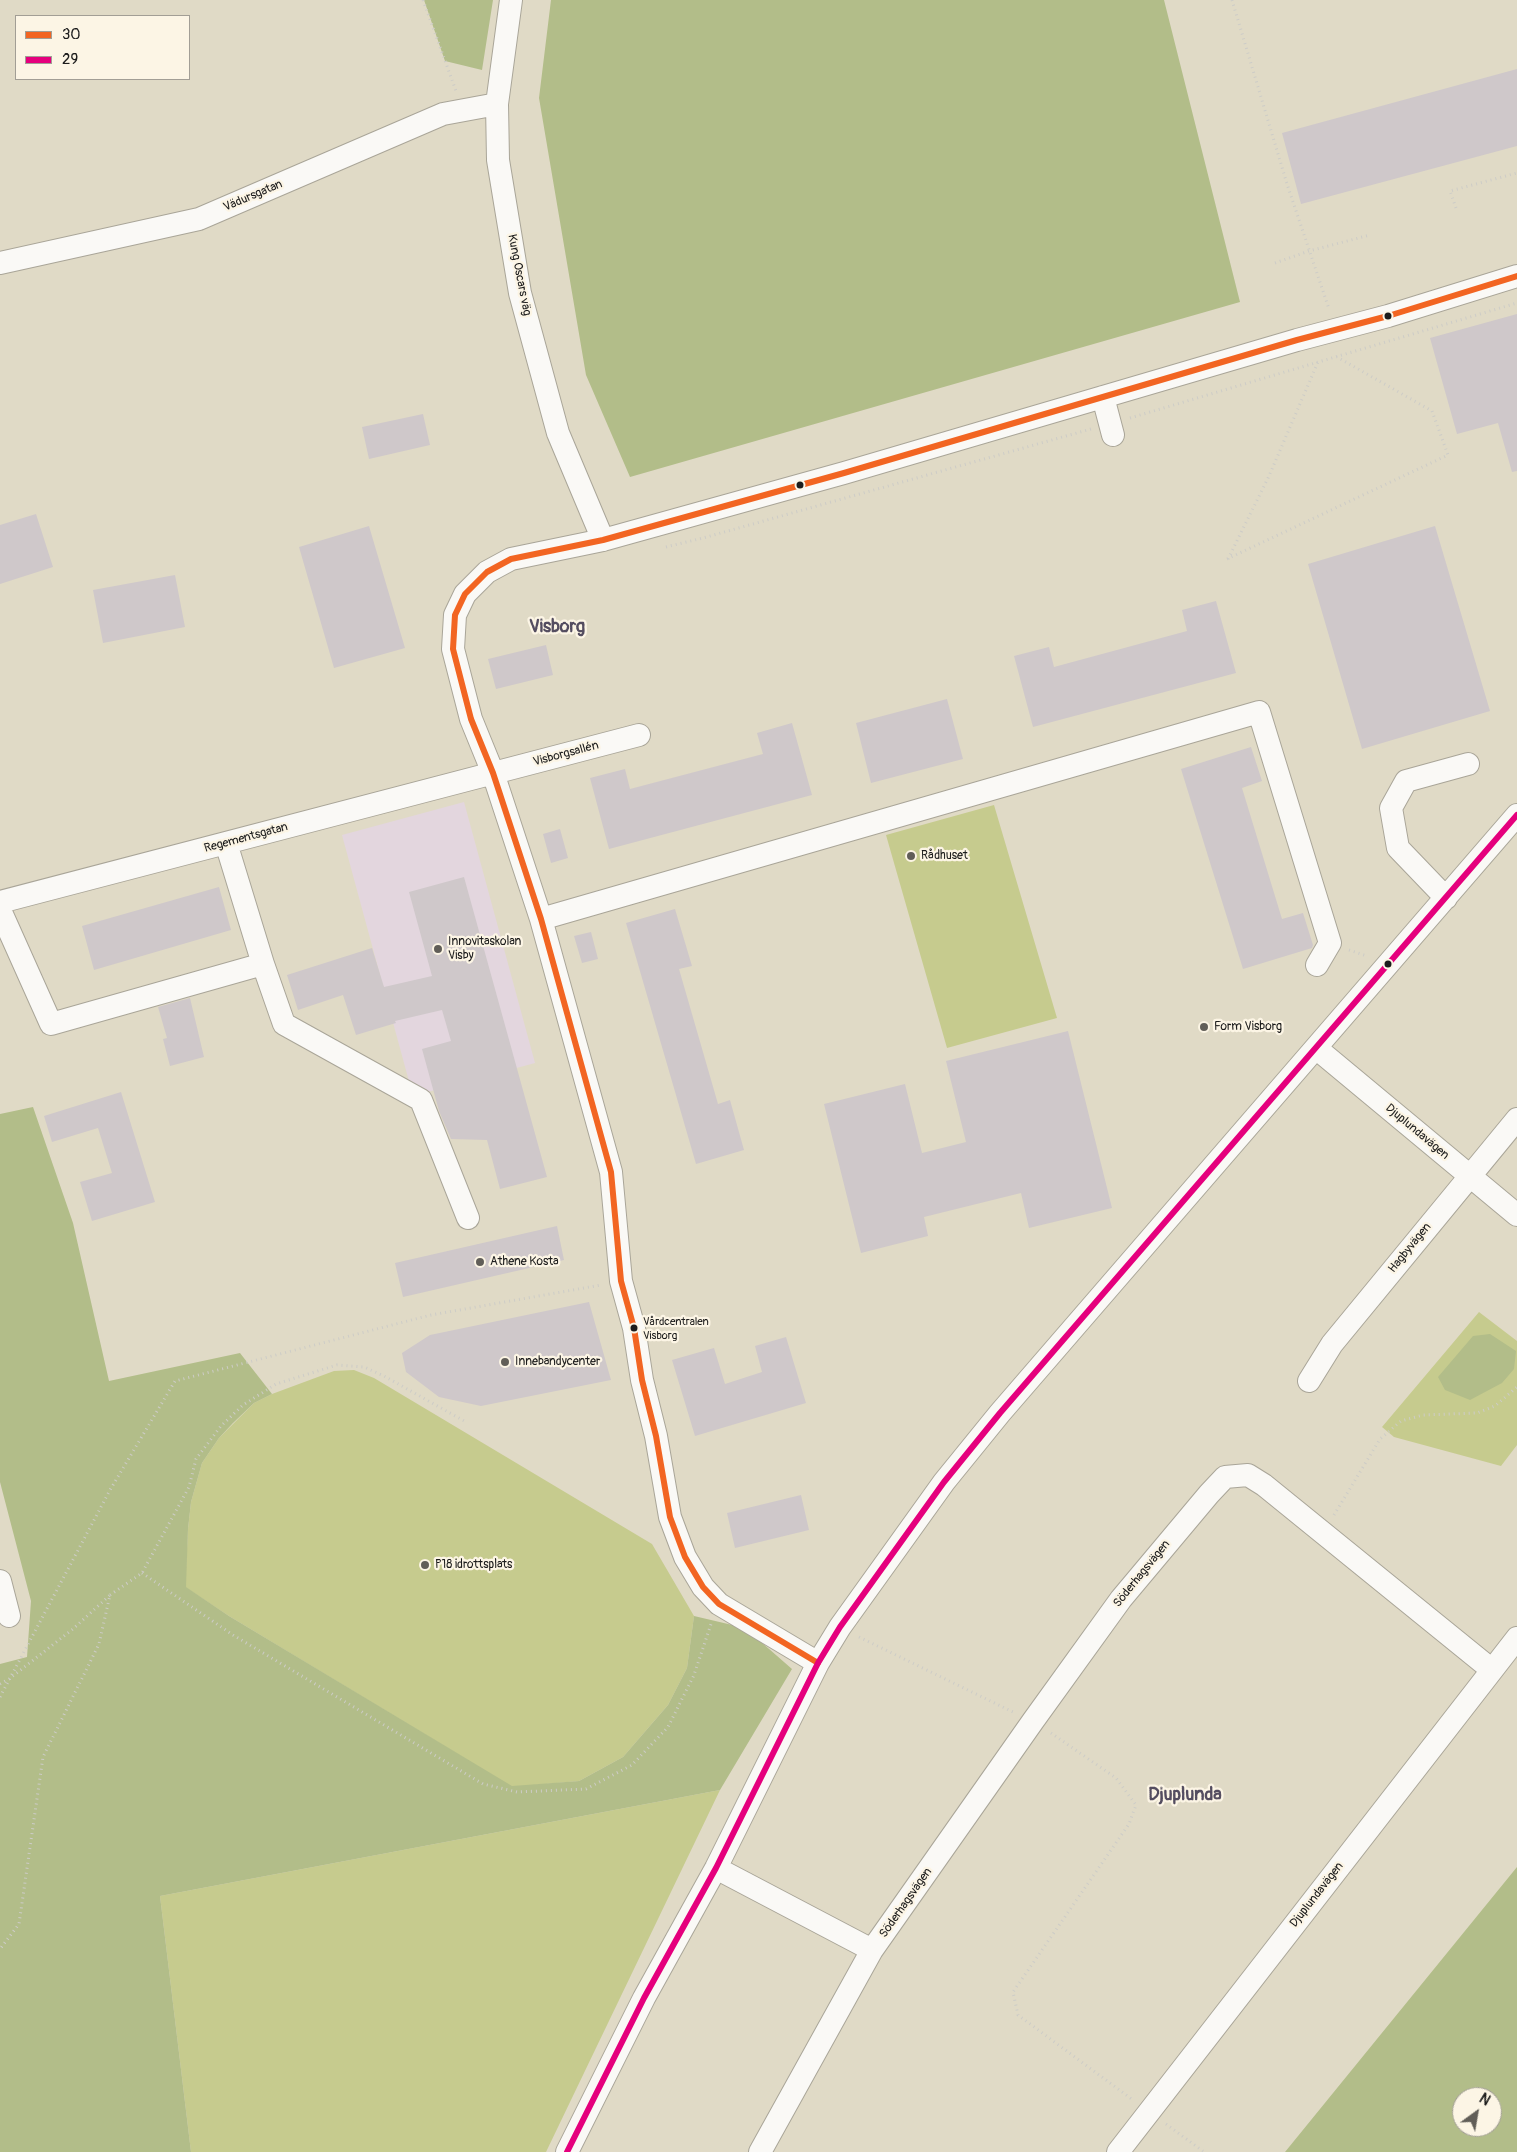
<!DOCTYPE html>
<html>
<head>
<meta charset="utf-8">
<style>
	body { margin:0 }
	#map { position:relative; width:1517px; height:2152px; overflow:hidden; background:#e0dac6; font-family:Pangolin,sans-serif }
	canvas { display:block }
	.legend { position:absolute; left:15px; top:15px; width:175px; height:65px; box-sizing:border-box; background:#fcf5e5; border:1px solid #a29e95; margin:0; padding:6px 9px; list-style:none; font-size:15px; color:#1c1c1c }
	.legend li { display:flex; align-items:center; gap:10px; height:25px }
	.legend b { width:25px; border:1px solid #a29e95 }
	.north { position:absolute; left:1452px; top:2087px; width:50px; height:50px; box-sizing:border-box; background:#fcf5e5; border:1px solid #a29e95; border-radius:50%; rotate:32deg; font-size:14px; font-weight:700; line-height:20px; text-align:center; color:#1c1c1c }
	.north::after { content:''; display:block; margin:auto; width:18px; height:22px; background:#615e58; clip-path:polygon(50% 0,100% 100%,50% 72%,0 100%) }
</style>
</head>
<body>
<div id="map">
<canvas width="1517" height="2152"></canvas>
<ul class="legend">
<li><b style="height:6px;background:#f26522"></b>30</li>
<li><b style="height:6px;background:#e5007d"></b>29</li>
</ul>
<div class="north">N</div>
</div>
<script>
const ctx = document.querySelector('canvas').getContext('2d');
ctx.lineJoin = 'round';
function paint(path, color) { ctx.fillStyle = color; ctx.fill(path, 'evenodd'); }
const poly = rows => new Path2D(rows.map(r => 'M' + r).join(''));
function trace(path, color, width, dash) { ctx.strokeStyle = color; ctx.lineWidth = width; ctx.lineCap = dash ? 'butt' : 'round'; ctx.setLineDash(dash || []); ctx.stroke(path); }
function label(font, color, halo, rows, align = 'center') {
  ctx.font = font + ' Pangolin,sans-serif'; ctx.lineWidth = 4.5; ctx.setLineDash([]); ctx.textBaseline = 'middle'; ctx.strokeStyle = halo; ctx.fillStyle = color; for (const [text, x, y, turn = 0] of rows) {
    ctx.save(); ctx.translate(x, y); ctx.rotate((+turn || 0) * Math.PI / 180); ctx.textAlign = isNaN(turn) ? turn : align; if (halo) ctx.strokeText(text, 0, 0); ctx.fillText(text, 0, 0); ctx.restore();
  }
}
paint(poly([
	[464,802,535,1063,413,1096,342,835]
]), '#e3d6de');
paint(poly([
	[994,805,1057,1018,947,1048,886,835],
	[1479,1312,1517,1341,1517,1445,1501,1466,1394,1437,1382,1427],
	[354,1370,374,1378,652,1544,694,1616,687,1668,668,1705,623,1757,579,1781,512,1787,229,1616,185,1587,188,1529,191,1502,202,1463,219,1438,254,1403,272,1394,334,1371],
	[720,1790,546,2152,191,2152,160,1896]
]), '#c6cb8e');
paint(poly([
	[424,0,493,0,482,70,445,61],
	[551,0,1164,0,1240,302,630,477,586,375,539,98],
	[33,1107,73,1223,109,1381,240,1353,272,1394,254,1403,233,1423,219,1438,202,1463,191,1502,188,1529,186,1587,229,1616,512,1786,579,1781,623,1757,668,1705,687,1668,694,1616,745,1628,792,1669,720,1790,160,1896,191,2152,0,2152,0,1664,27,1657,31,1601,0,1482,0,1114],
	[1490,1334,1516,1351,1514,1369,1502,1383,1470,1400,1445,1390,1438,1377,1473,1336],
	[1517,1867,1517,2152,1285,2152],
	[1462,2097,1492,2097,1492,2127,1462,2127]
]), '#b2bd89');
paint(poly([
	[1517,69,1517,146,1301,204,1282,133],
	[1517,314,1517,471,1512,472,1498,423,1457,434,1430,338],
	[423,414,430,445,369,459,362,427],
	[36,514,53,567,0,584,0,525],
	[369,526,405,648,334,668,299,547],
	[1435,526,1490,711,1362,749,1308,564],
	[175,575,185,627,103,643,93,590],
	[1216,601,1236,673,1033,727,1014,656,1049,647,1054,667,1187,631,1182,610],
	[546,645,553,675,496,689,488,659],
	[947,699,963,759,871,783,856,723],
	[792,723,812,795,609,849,590,778,625,769,630,789,763,754,757,733],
	[1251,747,1262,781,1242,788,1282,919,1303,913,1313,945,1312,948,1243,969,1181,769],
	[560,829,568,858,551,863,543,834],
	[464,877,547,1177,500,1189,487,1140,451,1139,439,1111,422,1049,451,1041,442,1010,395,1021,396,1023,356,1035,343,995,298,1010,287,975,372,948,384,987,432,976,409,892],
	[219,887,231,930,94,970,82,926],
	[675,909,692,966,679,969,718,1104,730,1100,744,1150,696,1164,626,923],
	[591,932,598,959,582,963,574,936],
	[190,998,204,1057,170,1066,163,1039,167,1038,158,1007],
	[1068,1031,1112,1208,1029,1228,1021,1193,924,1217,928,1236,861,1253,824,1104,905,1084,922,1153,966,1142,946,1061],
	[121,1092,155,1202,92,1221,80,1182,112,1173,98,1128,52,1142,44,1116],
	[557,1226,564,1260,403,1297,395,1263],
	[589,1302,611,1380,481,1406,439,1397,406,1372,402,1353,430,1335],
	[786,1337,806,1403,695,1436,672,1360,714,1348,725,1384,762,1372,755,1346],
	[801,1495,809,1530,735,1548,727,1513]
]), '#cfc8ca');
const minor = poly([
	[511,0,497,104,498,160,520,293,558,433,603,540],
	[0,263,199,219,443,114,497,104],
	[1103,397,1113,435],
	[1446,898,1398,848,1391,808,1406,781,1468,764],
	[0,902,639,735],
	[0,910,51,1024,263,964,226,843],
	[541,919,1259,712,1330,943,1317,965],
	[263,964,284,1024,421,1100,468,1218],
	[1316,1048,1517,1215],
	[1309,1381,1332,1344,1517,1119],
	[0,1581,9,1616],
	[818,1663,719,1604,703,1587,685,1557,670,1517,656,1436,642,1380,634,1328,621,1281,611,1172,541,919,493,773,471,719,453,649,455,615,465,594,487,572,511,559,603,540,844,473,1297,340,1388,316,1517,276],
	[716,1868,872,1950],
	[567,2152,644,1998,716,1868,818,1663,840,1627,944,1482,1000,1413,1517,815],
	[760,2152,872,1950,1033,1721,1121,1599,1209,1494,1225,1477,1248,1475,1264,1485,1492,1670],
	[1118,2152,1517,1638]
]);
trace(minor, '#a9a598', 24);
trace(poly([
	[423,0,456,91],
	[1232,0,1287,184,1329,309],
	[1456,208,1450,191,1517,173],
	[1275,263,1309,251,1370,235],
	[1130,418,1517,303],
	[666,547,703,538,1091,429],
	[1227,559,1448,455,1432,411,1337,357],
	[1228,559,1269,476,1318,362],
	[1349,950,1367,956],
	[1334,1515,1380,1439,1401,1421,1423,1415,1477,1413,1495,1406,1517,1387],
	[142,1573,233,1635,483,1784,517,1792,586,1789,632,1765,668,1727,694,1675,711,1624],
	[110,1595,142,1573,189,1487,196,1459,221,1426,243,1405,276,1384,337,1365,364,1367,384,1376,466,1422],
	[859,1637,1015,1713],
	[0,1684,9,1679,73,1629,110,1595,99,1644,43,1757,19,1924,0,1949],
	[0,1697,110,1490,175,1381,431,1315,601,1285],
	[1051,1733,1116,1778,1136,1805,1129,1824,1013,1992,1018,2015,1133,2100],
	[1166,2124,1204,2152]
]), '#cdccc7', 3, [1, 4]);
trace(minor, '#faf9f6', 22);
trace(poly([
	[818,1663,719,1604,703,1587,685,1557,670,1517,656,1436,642,1380,634,1328,621,1281,611,1172,541,919,493,773,471,719,453,649,455,615,465,594,487,572,511,559,603,540,844,473,1297,340,1388,316,1517,276]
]), '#f26522', 6);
trace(poly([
	[567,2152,644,1998,716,1868,818,1663,840,1627,944,1482,1000,1413,1517,815]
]), '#e5007d', 6);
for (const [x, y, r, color] of [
	[1388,316,4.5,"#1c1c1c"],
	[800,485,4.5,"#1c1c1c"],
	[911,856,5,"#615e58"],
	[438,949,5,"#615e58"],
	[1388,964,4.5,"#1c1c1c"],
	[1204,1027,5,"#615e58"],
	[480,1262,5,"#615e58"],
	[634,1328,4.5,"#1c1c1c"],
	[505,1362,5,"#615e58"],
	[425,1565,5,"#615e58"]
]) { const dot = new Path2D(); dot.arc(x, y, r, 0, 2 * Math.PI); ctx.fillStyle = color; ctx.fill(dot); trace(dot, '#fcf5e5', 2); }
label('11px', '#1c1c1c', '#fcf5e5', [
	["Vårdcentralen",643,1322],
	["Visborg",643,1336]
], 'left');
label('12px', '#1c1c1c', '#fcf5e5', [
	["Vädursgatan",253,196,-23],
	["Kung Oscars väg",519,275,79],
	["Visborgsallén",566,754,-15],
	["Regementsgatan",246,838,-15],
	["Djuplundavägen",1417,1132,40],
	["Hagbyvägen",1410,1248,-51],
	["Söderhagsvägen",1142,1574,-51],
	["Djuplundavägen",1317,1895,-52],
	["Söderhagsvägen",906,1903,-55]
]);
label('12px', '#1c1c1c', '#fcf5e5', [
	["Rådhuset",921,856],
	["Innovitaskolan",448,942],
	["Visby",448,956],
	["Form Visborg",1214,1027],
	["Athene Kosta",490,1262],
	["Innebandycenter",515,1362],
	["P18 idrottsplats",435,1565]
], 'left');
label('bold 18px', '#544d60', '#fcf5e5', [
	["Visborg",557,627],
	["Djuplunda",1185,1795]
]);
</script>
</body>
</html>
